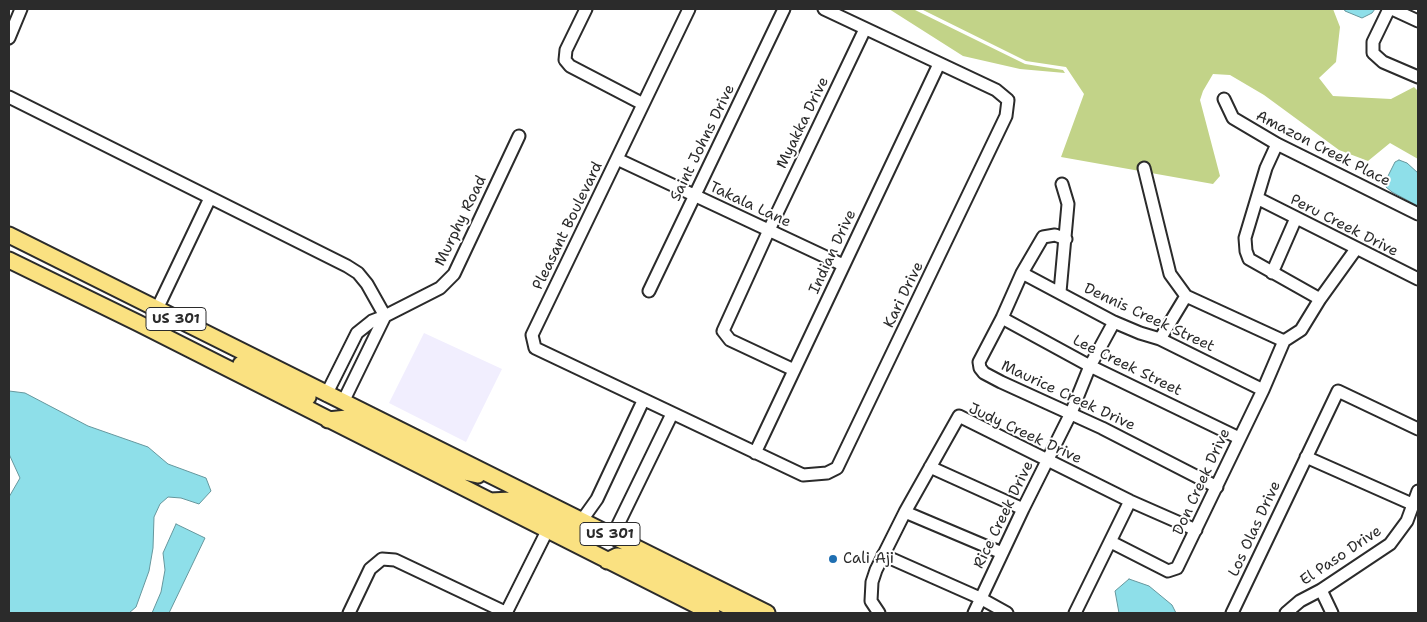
<!DOCTYPE html>
<html>
<head>
<meta charset="utf-8">
<style>
	body { margin:0 }
	#map { position:relative; width:1427px; height:622px; overflow:hidden; background:#fff; font-family:"Shantell Sans",sans-serif }
	canvas { display:block }
	.frame { position:absolute; inset:0; border:10px solid #2b2b2b; pointer-events:none }
</style>
</head>
<body>
<div id="map">
<canvas width="1427" height="622"></canvas>
<div class="frame"></div>
</div>
<script>
const ctx = document.querySelector('canvas').getContext('2d');
ctx.lineJoin = 'round';
function paint(path, color) { ctx.fillStyle = color; ctx.fill(path, 'evenodd'); }
const poly = rows => new Path2D(rows.map(r => 'M' + r).join(''));
function trace(path, color, width, dash) { ctx.strokeStyle = color; ctx.lineWidth = width; ctx.lineCap = dash ? 'butt' : 'round'; ctx.setLineDash(dash || []); ctx.stroke(path); }
function label(font, color, halo, rows, align = 'center') {
  ctx.font = font + ' "Shantell Sans",sans-serif'; ctx.lineWidth = 4; ctx.setLineDash([]); ctx.textBaseline = 'middle'; ctx.strokeStyle = halo; ctx.fillStyle = color; for (const [text, x, y, turn = 0] of rows) {
    ctx.save(); ctx.translate(x, y); ctx.rotate((+turn || 0) * Math.PI / 180); ctx.textAlign = isNaN(turn) ? turn : align; if (halo) ctx.strokeText(text, 0, 0); ctx.fillText(text, 0, 0); ctx.restore();
  }
}
paint(poly([
	[424,333,502,369,466,442,389,403]
]), '#f1eefe');
paint(poly([
	[889,9,913,9,1025,64,1063,70,1065,73,1020,69,963,56],
	[921,9,1333,9,1340,27,1336,62,1319,78,1333,96,1391,99,1414,87,1418,91,1418,159,1390,143,1368,161,1339,150,1264,95,1230,75,1213,74,1203,91,1200,100,1220,176,1213,184,1061,157,1084,94,1066,67,1026,61]
]), '#c2d388');
const water = poly([
	[1344,9,1375,9,1372,13,1362,18,1345,11,1344,9],
	[1399,160,1407,163,1418,173,1418,206,1392,192,1386,187,1386,180,1395,162,1399,160],
	[9,391,25,393,88,426,148,447,168,464,206,478,211,491,199,504,181,498,168,497,160,504,154,517,153,548,149,571,136,607,129,613,9,613,9,497,20,478,9,454,9,391],
	[176,524,205,538,169,613,152,613,161,592,165,570,163,553,176,524],
	[1129,579,1149,586,1172,605,1176,613,1119,613,1115,591,1129,579]
]);
paint(water, '#8edfe9');
trace(water, '#66979d', 1);
const minor = poly([
	[586,9,566,50,565,60,570,66,643,104],
	[689,9,532,335,535,348,803,475,827,473,837,468,1006,116,1008,100,996,90,824,9],
	[1389,9,1373,42,1373,53,1383,62,1418,77],
	[1392,9,1418,21],
	[9,38,21,9],
	[9,97,347,266,358,273,367,284,385,316],
	[1224,99,1233,118,1277,144,1418,214],
	[1277,144,1266,168,1245,238,1246,251,1249,259,1320,299],
	[617,159,843,265],
	[1144,168,1170,274,1186,296,1284,341],
	[1257,198,1418,279],
	[1066,239,1055,235,1043,237,1022,273,1002,318,979,362,980,368,984,373,1001,382,1102,428,1217,487],
	[1022,273,1114,322,1140,333,1160,339,1263,390],
	[1272,273,1296,218],
	[649,291,784,9],
	[1060,292,1068,204,1062,184],
	[157,309,210,198],
	[1002,318,1090,366,1239,438],
	[1160,339,1186,296],
	[1284,341,1301,330,1320,299,1356,249],
	[794,370,730,340,723,331,769,230,865,29],
	[326,395,357,333,372,321,385,316,440,288,454,274,519,136],
	[343,402,385,316],
	[755,453,939,64],
	[1306,457,1412,504],
	[930,467,1023,509],
	[905,512,1002,553],
	[582,520,597,499,643,401],
	[613,535,672,414],
	[1111,542,1168,571,1177,568,1263,390,1284,341],
	[883,555,980,598,1007,613],
	[1321,590,1332,613],
	[349,613,370,569,382,559,395,560,507,613],
	[506,613,547,531],
	[879,613,871,601,872,582,876,570,905,512,959,416,1130,501,1196,530],
	[974,613,1023,509,1071,413,1090,366,1114,322],
	[1075,613,1130,501],
	[1232,613,1338,391,1418,429],
	[1286,613,1300,601,1321,590,1390,544,1407,521,1418,491]
]);
const major = poly([
	[9,235,767,613],
	[9,260,138,323,712,613],
	[241,364,308,397],
	[328,420,347,418,440,464,460,471,478,475],
	[490,501,512,500,589,536,609,535],
	[607,561,617,556,628,558,734,609,755,610]
]);
trace(minor, '#2b2b2b', 15);
trace(major, '#2b2b2b', 19);
trace(minor, '#fff', 11);
trace(major, '#fae181', 15);
for (const [x, y, r, color] of [
	[833,559,5,"#1f6fb2"]
]) { const dot = new Path2D(); dot.arc(x, y, r, 0, 2 * Math.PI); ctx.fillStyle = color; ctx.fill(dot); trace(dot, '#fff', 2); }
for (const [x, y, w] of [
	[176,319,60],
	[610,534,60]
]) { const box = new Path2D(); box.roundRect(x - w / 2, y - 11.5, w, 23, 4); ctx.fillStyle = '#fff'; ctx.fill(box); trace(box, '#2b2b2b', 1); }
label('bold 14px', '#2b2b2b', null, [
	["US 301",176,319],
	["US 301",610,534]
]);
label('15px', '#2b2b2b', '#fff', [
	["Myakka Drive",803,123,-64],
	["Saint Johns Drive",703,143,-64],
	["Amazon Creek Place",1323,149,27],
	["Takala Lane",750,205,25],
	["Murphy Road",461,221,-64],
	["Pleasant Boulevard",568,226,-64],
	["Peru Creek Drive",1344,226,27],
	["Indian Drive",833,252,-65],
	["Kari Drive",904,295,-64],
	["Dennis Creek Street",1149,318,25],
	["Lee Creek Street",1127,366,26],
	["Maurice Creek Drive",1068,396,25],
	["Judy Creek Drive",1025,434,25],
	["Don Creek Drive",1202,482,-65],
	["Rice Creek Drive",1004,515,-64],
	["Los Olas Drive",1255,529,-65],
	["El Paso Drive",1341,556,-34]
]);
label('15px', '#2b2b2b', '#fff', [
	["Cali Aji",843,559]
], 'left');
</script>
</body>
</html>
